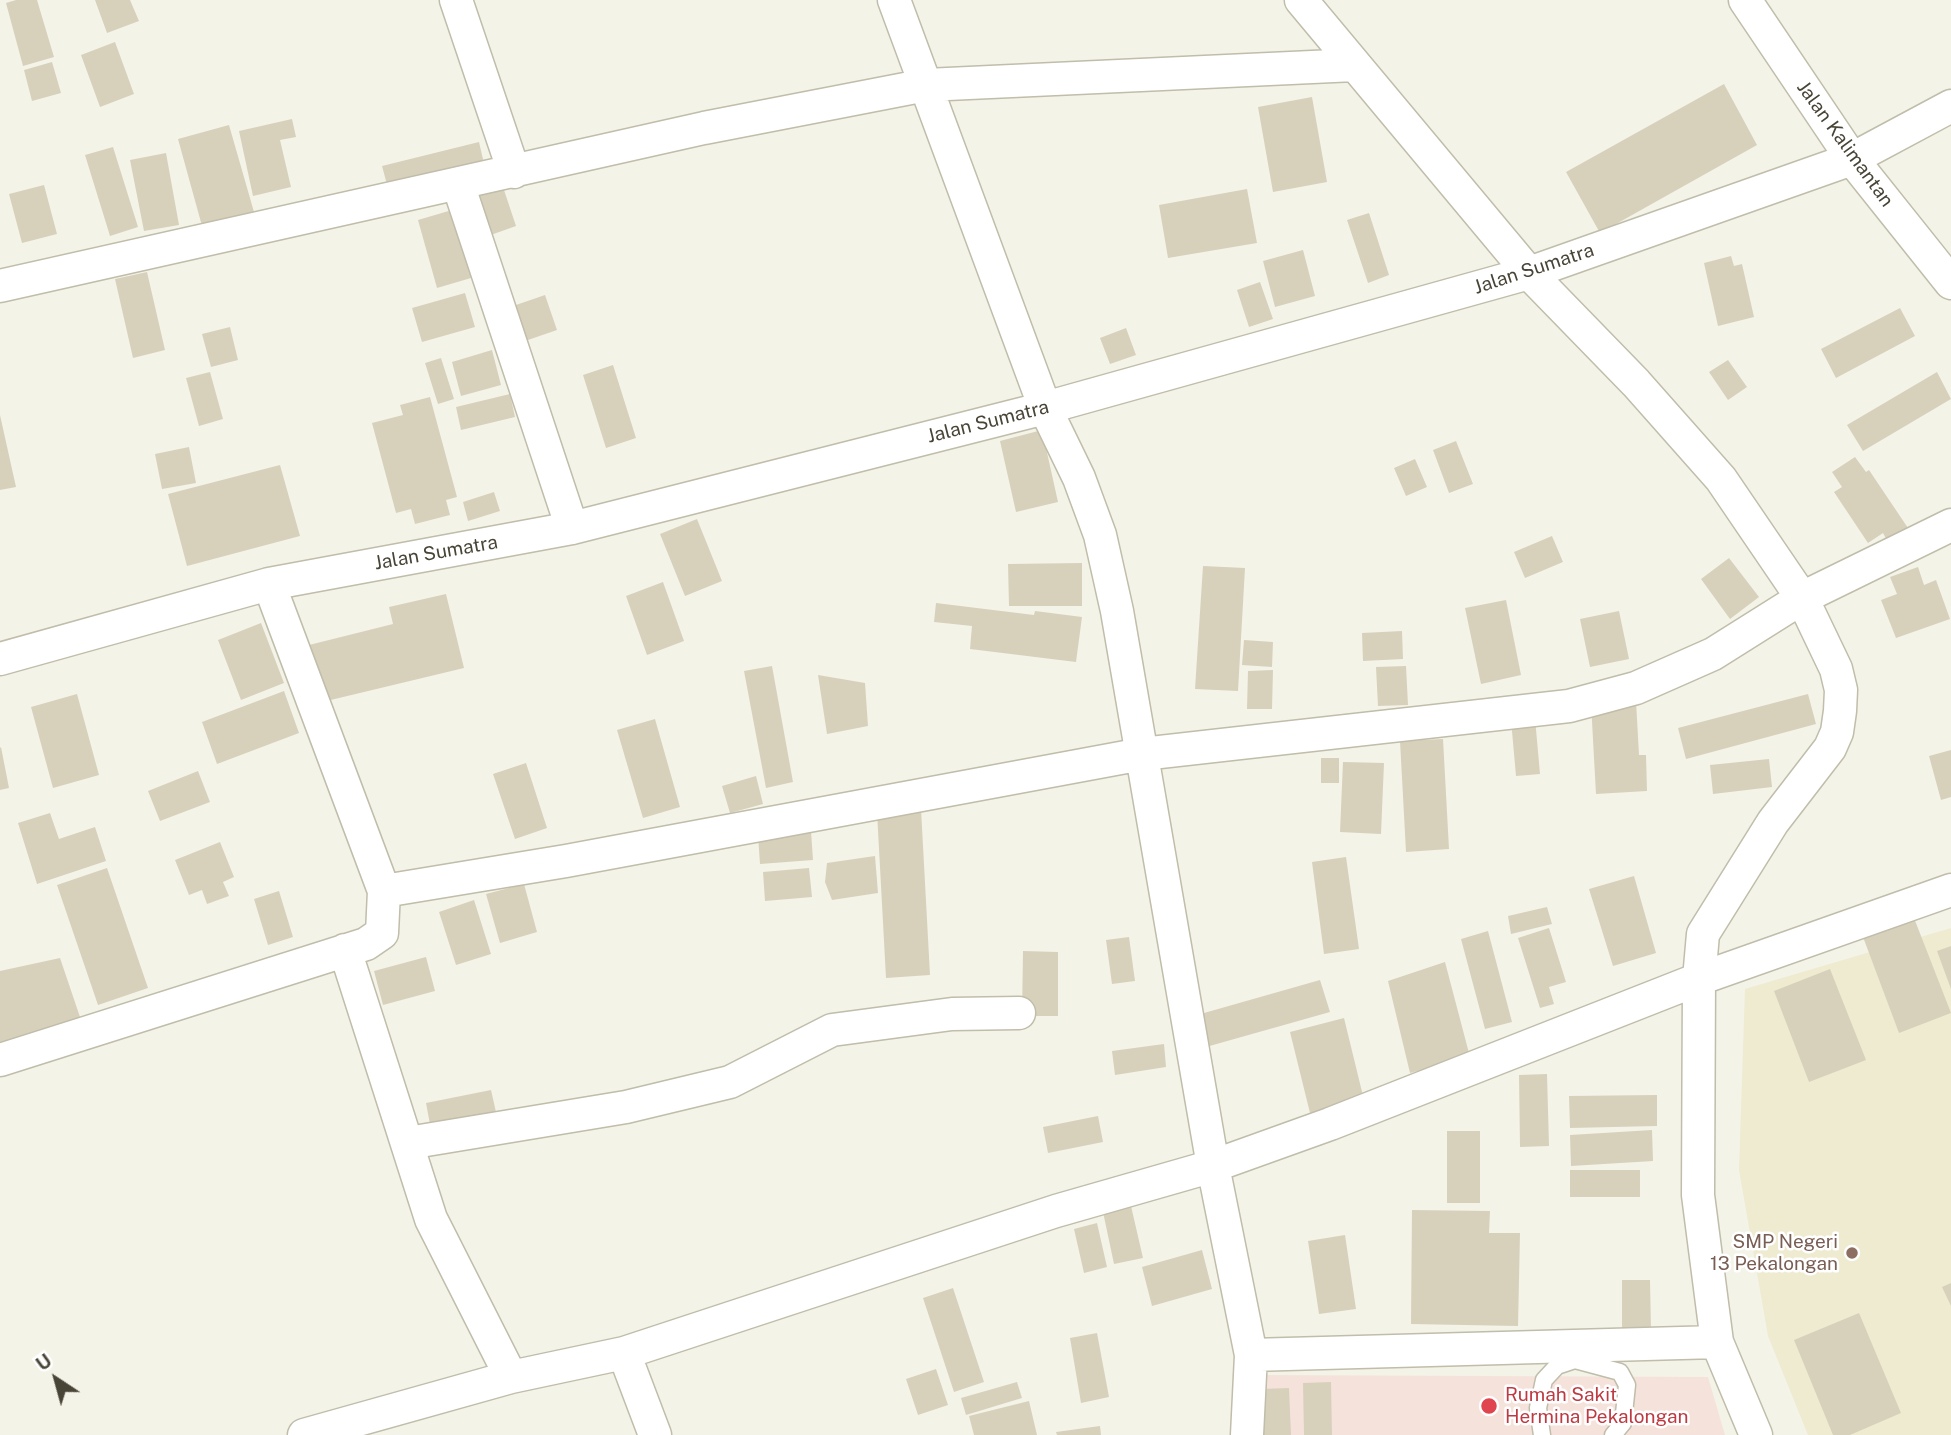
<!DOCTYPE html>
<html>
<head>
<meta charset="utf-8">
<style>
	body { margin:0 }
	#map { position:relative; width:1951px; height:1435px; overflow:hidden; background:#f4f3e8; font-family:"Public Sans",sans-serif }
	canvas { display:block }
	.north { position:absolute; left:21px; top:1344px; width:70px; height:70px; -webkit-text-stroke:5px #fff; paint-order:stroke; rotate:324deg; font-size:19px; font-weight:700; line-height:28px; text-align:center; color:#484436 }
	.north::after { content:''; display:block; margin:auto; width:24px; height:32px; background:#484436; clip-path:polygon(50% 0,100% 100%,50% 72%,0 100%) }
</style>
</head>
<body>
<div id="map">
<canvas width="1951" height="1435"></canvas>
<div class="north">U</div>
</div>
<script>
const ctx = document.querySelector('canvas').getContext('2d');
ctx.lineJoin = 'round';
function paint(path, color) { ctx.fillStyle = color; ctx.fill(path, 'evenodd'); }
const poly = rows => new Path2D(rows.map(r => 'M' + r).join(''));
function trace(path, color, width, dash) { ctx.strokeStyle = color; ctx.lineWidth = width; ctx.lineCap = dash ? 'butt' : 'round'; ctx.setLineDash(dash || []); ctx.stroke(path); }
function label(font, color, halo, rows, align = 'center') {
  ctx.font = font + ' "Public Sans",sans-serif'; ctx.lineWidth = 5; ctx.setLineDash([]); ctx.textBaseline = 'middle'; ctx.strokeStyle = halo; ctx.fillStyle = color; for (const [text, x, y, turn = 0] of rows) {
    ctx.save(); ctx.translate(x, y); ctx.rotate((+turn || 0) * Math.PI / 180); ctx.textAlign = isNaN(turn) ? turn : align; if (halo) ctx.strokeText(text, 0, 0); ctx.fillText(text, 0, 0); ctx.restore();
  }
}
paint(poly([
	[1951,928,1951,1435,1808,1435,1768,1336,1739,1170,1745,989]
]), '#eeebd1');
paint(poly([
	[1265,1375,1708,1377,1725,1435,1258,1435]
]), '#f5e3db');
paint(poly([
	[16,0,37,0,54,57,23,66,6,3],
	[95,0,130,0,139,21,107,33],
	[115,42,134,94,100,107,81,55],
	[52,62,61,93,32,101,24,70],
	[1724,84,1757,145,1600,233,1566,172],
	[1312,97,1327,182,1273,192,1258,107],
	[292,119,296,137,280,140,291,187,253,196,239,131],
	[229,125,254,212,202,226,178,139],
	[479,142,485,168,389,192,382,166],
	[113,147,138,227,110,236,85,155],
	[166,153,179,225,144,231,130,160],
	[44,185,57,234,22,243,9,194],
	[503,187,516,226,488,236,474,196],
	[1247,189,1257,243,1168,258,1159,205],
	[452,210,471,278,437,288,418,220],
	[1369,213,1389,275,1368,283,1347,220],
	[1303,250,1315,296,1275,307,1263,261],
	[1731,256,1734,266,1742,264,1754,317,1718,326,1704,263],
	[147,272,165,350,133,358,115,279],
	[1260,282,1273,319,1249,327,1237,290],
	[465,293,475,327,422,342,412,308],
	[545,295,557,330,525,341,513,306],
	[1900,308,1915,336,1836,378,1821,349],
	[230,327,238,360,211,367,202,334],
	[1126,328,1136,355,1110,364,1100,338],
	[492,350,501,385,461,396,452,362],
	[441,358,454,399,438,404,425,363],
	[1728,360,1747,387,1728,400,1709,372],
	[613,365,636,438,606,448,583,375],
	[210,372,223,419,199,426,186,378],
	[1937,372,1951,399,1863,451,1847,425],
	[510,394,515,417,461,430,456,407],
	[430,397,457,497,446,500,450,515,415,524,411,509,396,513,372,423,403,415,400,405],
	[0,415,16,487,0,490],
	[1042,430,1058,502,1016,512,1000,441],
	[1456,441,1473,484,1449,493,1433,450],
	[189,447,196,483,162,489,155,454],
	[1855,457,1866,472,1869,470,1910,531,1889,544,1883,533,1868,543,1834,492,1842,487,1832,472],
	[1415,459,1427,487,1406,496,1394,468],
	[280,465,300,536,187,566,168,494],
	[494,492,500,511,468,521,463,502],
	[697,519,722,581,685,596,660,534],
	[1552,536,1563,562,1525,578,1514,552],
	[1729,558,1759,597,1730,619,1701,579],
	[1082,563,1082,606,1009,606,1008,564],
	[1203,566,1245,568,1238,691,1195,689],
	[1918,567,1924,585,1936,580,1950,619,1896,638,1881,600,1897,594,1890,577],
	[663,582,684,641,647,655,626,596],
	[446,594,464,668,314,704,301,647,393,624,389,607],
	[1506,600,1521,675,1481,684,1465,608],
	[936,603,1034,615,1035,611,1082,617,1076,662,970,649,972,626,934,622],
	[1619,611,1629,659,1590,667,1580,619],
	[261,623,284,683,241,700,218,640],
	[1402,631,1403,659,1363,661,1362,633],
	[1244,640,1273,642,1272,667,1242,665],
	[772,666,793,782,766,788,744,671],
	[1406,666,1408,705,1378,706,1376,667],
	[1273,670,1272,709,1247,709,1248,671],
	[818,675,865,683,868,726,827,734],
	[284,691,299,733,217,764,202,722],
	[77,694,99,775,53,788,31,707],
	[1808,694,1816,724,1686,759,1678,728],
	[1636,701,1639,755,1646,755,1647,791,1596,794,1591,703],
	[1535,718,1540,774,1516,776,1511,720],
	[655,719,680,807,643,818,617,730],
	[1443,739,1449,849,1406,852,1400,741],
	[1,747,9,788,0,790,0,748],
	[1951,750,1951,797,1941,800,1929,756],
	[1321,758,1339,758,1339,783,1321,783],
	[1769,759,1772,787,1713,794,1710,765],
	[1343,762,1384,763,1381,834,1340,832],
	[526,763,547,828,515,839,493,774],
	[198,771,210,802,160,821,148,791],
	[756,776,763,804,730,813,722,786],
	[921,809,930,975,886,978,877,812],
	[50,813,59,839,95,827,106,861,37,884,18,823],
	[811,831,813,860,760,864,758,835],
	[220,842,234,877,223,882,229,896,207,904,202,890,189,895,175,860],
	[875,856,878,893,832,900,825,882,827,863],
	[1346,857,1359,949,1324,954,1312,862],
	[107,868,148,988,98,1005,57,885],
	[809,868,812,897,765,901,763,872],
	[1634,876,1656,953,1613,966,1589,889],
	[524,884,537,932,500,943,486,894],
	[279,891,293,937,268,945,254,899],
	[474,900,491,954,456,965,439,912],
	[1547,907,1552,924,1511,934,1508,916],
	[1914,918,1951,1013,1899,1033,1863,937],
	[1549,928,1566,982,1549,987,1554,1004,1540,1008,1518,938],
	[1488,931,1512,1022,1485,1029,1461,939],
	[1129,937,1135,981,1112,984,1106,940],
	[1951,946,1951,989,1937,951],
	[1023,951,1058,952,1058,1016,1022,1016],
	[426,957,435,991,383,1005,374,971],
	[60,958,80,1017,0,1043,0,971],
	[1445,962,1470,1057,1410,1073,1388,981],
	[1830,969,1866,1060,1809,1082,1774,991],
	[1320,980,1330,1012,1206,1047,1197,1015],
	[1344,1018,1364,1100,1310,1113,1290,1032],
	[1164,1044,1166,1067,1115,1075,1112,1051],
	[1547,1074,1549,1146,1520,1147,1519,1075],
	[491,1090,498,1121,432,1135,426,1103],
	[1657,1095,1657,1126,1570,1128,1569,1096],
	[1098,1116,1103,1142,1048,1153,1043,1127],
	[1652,1130,1653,1161,1571,1166,1570,1135],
	[1447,1131,1480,1131,1480,1203,1447,1203],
	[1570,1170,1640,1170,1640,1197,1570,1197],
	[1131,1206,1143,1258,1114,1264,1103,1212],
	[1412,1210,1490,1211,1489,1233,1520,1233,1518,1326,1411,1324],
	[1097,1223,1107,1267,1084,1273,1074,1229],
	[1345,1235,1356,1309,1319,1314,1308,1241],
	[1202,1250,1212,1289,1152,1306,1142,1267],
	[1622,1280,1650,1280,1651,1331,1622,1331],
	[1951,1283,1951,1306,1942,1287],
	[953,1288,984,1382,954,1392,923,1298],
	[1859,1313,1901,1413,1850,1435,1833,1435,1794,1340],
	[1097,1333,1109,1397,1081,1403,1070,1338],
	[936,1369,948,1405,918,1415,906,1379],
	[1017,1382,1022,1398,966,1415,961,1398],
	[1331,1382,1332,1435,1304,1435,1303,1383],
	[1289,1388,1291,1435,1261,1435,1260,1389],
	[1029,1401,1037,1435,974,1435,969,1416],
	[1100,1426,1101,1435,1057,1435,1056,1432]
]), '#d7d1bc');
const service = poly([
	[1542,1435,1538,1408,1544,1380,1557,1366,1575,1360,1620,1372,1627,1385,1623,1423,1613,1435]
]);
const minor = poly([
	[456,0,514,172],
	[894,0,1045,408,1079,478,1100,535,1117,611,1213,1166,1251,1355,1247,1435],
	[1301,0,1529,273,1636,383,1721,479,1802,598,1836,669,1841,690,1840,711,1837,732,1830,748,1773,822,1703,934,1699,979,1698,1195,1717,1342,1756,1435],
	[1745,0,1852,159,1951,283],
	[458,184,572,528],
	[0,286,704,128,926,85,1355,65],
	[0,659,269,584,572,528,1045,408,1529,273,1852,159,1951,106],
	[384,891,566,861,1142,754,1569,706,1636,688,1713,654,1802,598,1951,525],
	[345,950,431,1219,511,1377],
	[0,1060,366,944,382,933,384,891,269,584],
	[408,1143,626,1107,730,1082,832,1030,952,1014,1019,1013],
	[624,1353,655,1435],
	[1251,1355,1717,1342],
	[304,1435,511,1377,624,1353,1056,1211,1213,1166,1330,1124,1699,979,1951,890]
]);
trace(service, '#c0bdaa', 19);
trace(minor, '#c0bdaa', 35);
trace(service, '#fff', 16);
trace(minor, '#fff', 32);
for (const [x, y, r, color] of [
	[1852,1253,7,"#8d6e63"],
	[1489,1406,9,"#e0444e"]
]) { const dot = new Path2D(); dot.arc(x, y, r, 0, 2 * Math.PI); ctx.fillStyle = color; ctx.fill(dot); trace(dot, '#fff', 2.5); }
label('19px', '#484436', '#fff', [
	["Jalan Kalimantan",1845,144,54],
	["Jalan Sumatra",1534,269,-18],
	["Jalan Sumatra",988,422,-14],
	["Jalan Sumatra",436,553,-10]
]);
label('19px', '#785e54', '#fff', [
	["SMP Negeri",1838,1242],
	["13 Pekalongan",1838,1264]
], 'right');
label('19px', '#be3a42', '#fff', [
	["Rumah Sakit",1505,1395],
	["Hermina Pekalongan",1505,1417]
], 'left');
</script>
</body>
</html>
